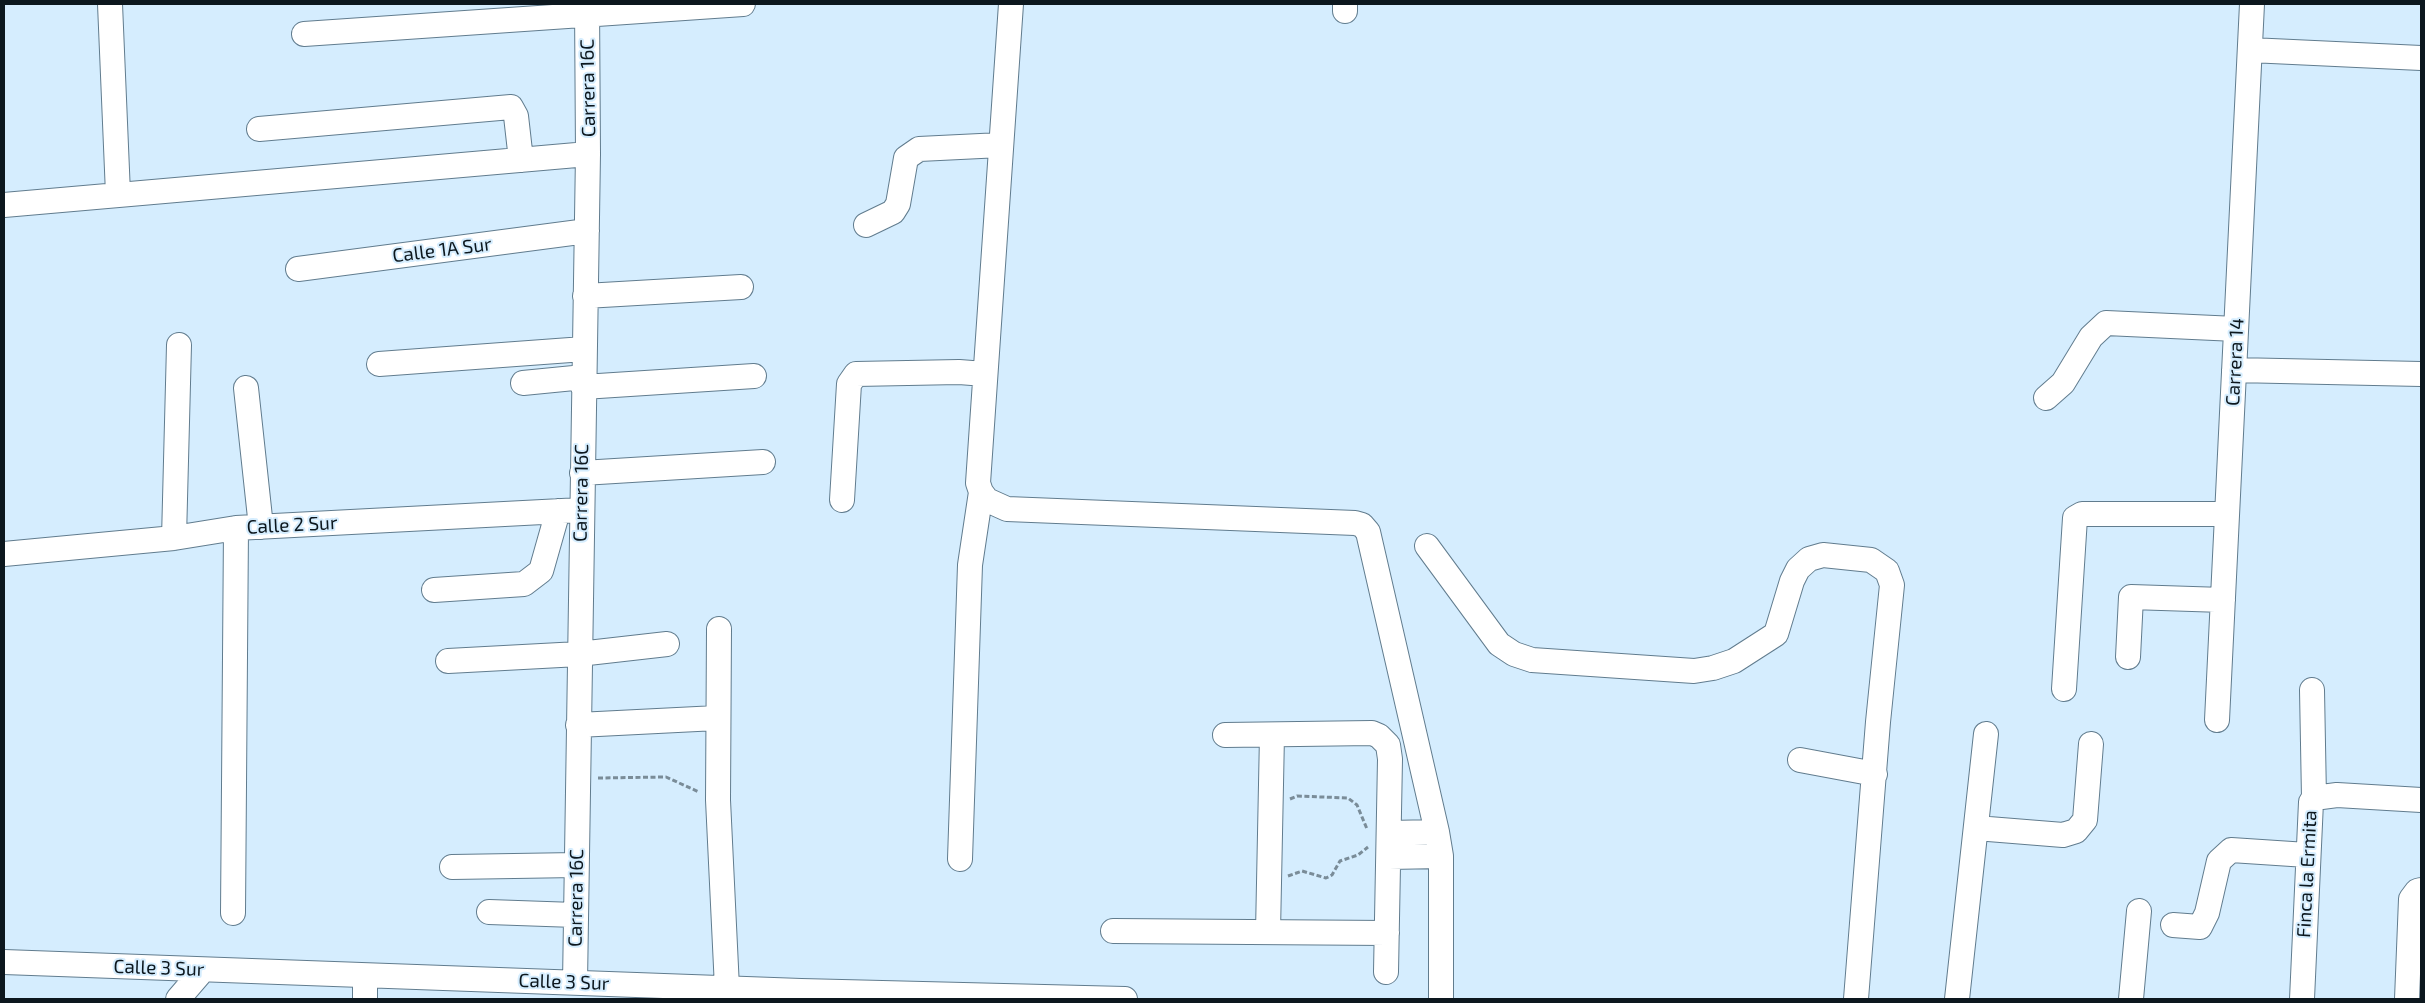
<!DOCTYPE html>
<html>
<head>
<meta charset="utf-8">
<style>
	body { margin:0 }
	#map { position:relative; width:2425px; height:1003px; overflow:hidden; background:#d5edfe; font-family:"Exo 2",sans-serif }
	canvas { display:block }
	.frame { position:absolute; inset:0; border:5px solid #0c171e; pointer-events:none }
</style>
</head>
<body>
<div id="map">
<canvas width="2425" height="1003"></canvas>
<div class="frame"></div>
</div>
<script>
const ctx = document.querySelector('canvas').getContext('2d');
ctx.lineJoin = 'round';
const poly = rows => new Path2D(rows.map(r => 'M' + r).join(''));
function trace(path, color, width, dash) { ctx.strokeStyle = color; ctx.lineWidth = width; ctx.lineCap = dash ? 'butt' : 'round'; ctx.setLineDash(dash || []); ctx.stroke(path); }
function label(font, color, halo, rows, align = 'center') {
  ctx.font = font + ' "Exo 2",sans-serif'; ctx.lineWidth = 4; ctx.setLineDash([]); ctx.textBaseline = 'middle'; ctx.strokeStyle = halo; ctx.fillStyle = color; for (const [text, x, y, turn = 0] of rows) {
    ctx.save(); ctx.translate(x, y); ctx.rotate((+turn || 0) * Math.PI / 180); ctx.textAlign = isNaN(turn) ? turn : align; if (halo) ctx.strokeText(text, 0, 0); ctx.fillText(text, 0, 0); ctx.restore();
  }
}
const minor = poly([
	[110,4,118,194],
	[1011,4,978,483,981,492,987,500,1007,509,1355,523,1362,525,1368,532,1437,832,1441,856,1441,999],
	[1345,4,1345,11],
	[304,34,743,4],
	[2250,50,2421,58],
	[259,129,511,107,516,116,521,160],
	[4,205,588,154],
	[866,225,893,212,898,204,906,158,919,149,1001,145],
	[298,269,587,231],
	[585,296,741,287],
	[379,364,584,349],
	[2234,370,2421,374],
	[523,383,584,377],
	[583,387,754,376],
	[246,388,261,527],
	[2046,398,2063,383,2091,337,2106,323,2236,329],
	[582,473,763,462],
	[842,500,849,384,856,374,959,372,985,374],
	[174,538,179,345],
	[1427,546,1499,644,1514,654,1532,660,1694,671,1713,668,1734,661,1776,634,1792,581,1798,569,1809,559,1823,555,1871,560,1887,571,1892,585,1878,722,1856,999],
	[4,554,174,538,236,528,581,510],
	[434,590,524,584,541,571,558,511],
	[719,629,718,800,727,988],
	[2128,657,2131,597,2223,600],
	[448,661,579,654,667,644],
	[2064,689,2075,518,2082,514,2227,514],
	[2312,690,2314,798],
	[2217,720,2252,4],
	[578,725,717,718],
	[1225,735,1372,733,1379,736,1388,745,1390,759,1386,972],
	[1800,760,1875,774],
	[1976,828,2063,835,2076,831,2085,820,2091,744],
	[1389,833,1437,832],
	[1389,857,1441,856],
	[960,859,970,565,981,492],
	[452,867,576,865],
	[489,912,575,915],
	[233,913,236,528],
	[2173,925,2200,927,2207,913,2219,861,2231,850,2307,855],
	[1113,931,1387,933],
	[1268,932,1272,735],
	[4,962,801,991,1125,999],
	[365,977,365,999],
	[575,982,588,154,587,4],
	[178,999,203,970],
	[1957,999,1986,734],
	[2131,999,2139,911],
	[2302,999,2311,802,2314,798,2337,795,2421,800],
	[2407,999,2411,899,2417,891,2421,890]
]);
trace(minor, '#617c8e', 26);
trace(poly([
	[598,778,666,777,699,792],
	[1290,799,1297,796,1348,798,1357,805,1367,829],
	[1288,876,1302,871,1326,878,1332,875,1340,861,1358,855,1368,847]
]), '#7a8c98', 3, [5, 2.5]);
trace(minor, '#fff', 24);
label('19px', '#0c171e', '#d5edfe', [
	["Carrera 16C",588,88,-91],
	["Calle 1A Sur",442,250,-7],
	["Carrera 14",2235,362,-87],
	["Carrera 16C",581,493,-89],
	["Calle 2 Sur",292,525,-3],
	["Finca la Ermita",2307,874,-87],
	["Carrera 16C",576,898,-89],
	["Calle 3 Sur",159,968,2],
	["Calle 3 Sur",564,982,2]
]);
</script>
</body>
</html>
